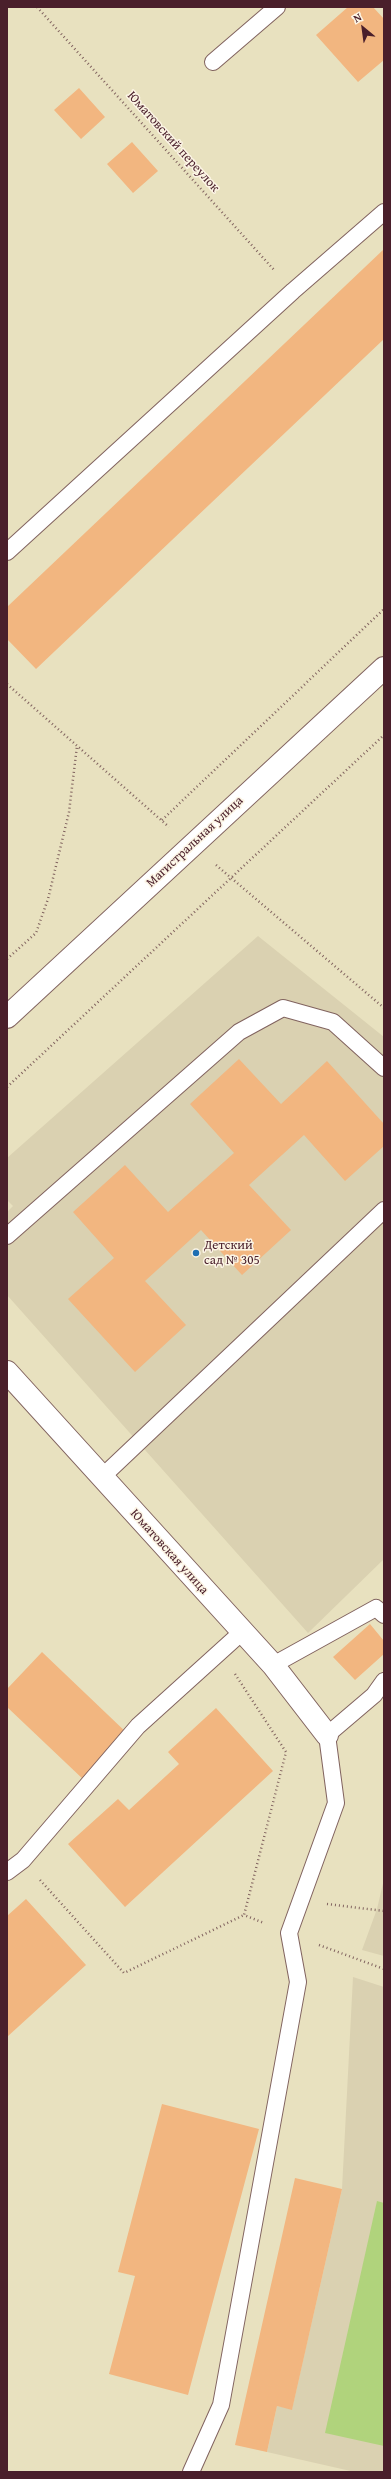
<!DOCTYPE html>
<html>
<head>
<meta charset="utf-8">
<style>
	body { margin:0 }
	#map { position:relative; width:391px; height:2479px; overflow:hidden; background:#e8e1bf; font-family:"Gentium Book Plus",serif }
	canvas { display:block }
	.frame { position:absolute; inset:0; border:8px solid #4a1f2b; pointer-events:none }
	.north { position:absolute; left:343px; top:8px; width:40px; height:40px; -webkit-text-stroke:3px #fcf5e5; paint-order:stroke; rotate:331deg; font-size:11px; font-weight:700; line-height:16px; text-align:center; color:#4a1f2b }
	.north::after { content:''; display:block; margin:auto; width:14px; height:18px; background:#4a1f2b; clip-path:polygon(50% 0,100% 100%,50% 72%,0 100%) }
</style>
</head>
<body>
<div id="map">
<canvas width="391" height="2479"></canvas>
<div class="frame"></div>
<div class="north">N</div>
</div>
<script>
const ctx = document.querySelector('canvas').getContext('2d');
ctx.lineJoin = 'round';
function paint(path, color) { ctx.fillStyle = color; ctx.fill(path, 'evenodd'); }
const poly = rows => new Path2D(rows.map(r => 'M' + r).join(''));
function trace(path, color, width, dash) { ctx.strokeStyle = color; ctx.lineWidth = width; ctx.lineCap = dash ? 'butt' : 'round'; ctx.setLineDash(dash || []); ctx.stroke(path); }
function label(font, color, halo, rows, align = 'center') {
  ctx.font = font + ' "Gentium Book Plus",serif'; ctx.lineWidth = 3; ctx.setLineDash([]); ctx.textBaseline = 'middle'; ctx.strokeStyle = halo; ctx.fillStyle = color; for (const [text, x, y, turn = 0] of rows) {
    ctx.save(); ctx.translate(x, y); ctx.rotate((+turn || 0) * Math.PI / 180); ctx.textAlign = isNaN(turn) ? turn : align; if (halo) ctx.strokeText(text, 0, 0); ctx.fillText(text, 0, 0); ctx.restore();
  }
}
paint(poly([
	[258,936,384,1037,384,1559,308,1633,7,1295,7,1212,13,1206,7,1200,7,1158],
	[384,1879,384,1956,362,1950,377,1909],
	[353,1977,384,1987,384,2472,355,2472,267,2452,277,2406,292,2409,342,2189]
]), '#dad1b1');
paint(poly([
	[377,2201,384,2203,384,2446,325,2433]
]), '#b0d37c');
paint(poly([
	[348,7,373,7,384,19,384,60,358,82,316,35],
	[79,88,105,117,81,139,54,110],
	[132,142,158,171,133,193,107,164],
	[384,249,384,339,36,669,7,639,7,607],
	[239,1059,281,1104,327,1061,384,1124,384,1146,345,1181,304,1135,249,1185,291,1230,242,1275,201,1230,145,1281,186,1325,135,1372,68,1299,114,1258,73,1212,125,1165,168,1212,234,1153,190,1104],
	[370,1624,384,1641,384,1654,355,1680,333,1657],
	[42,1652,129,1735,85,1781,7,1707,7,1689],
	[216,1708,273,1771,125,1907,68,1844,118,1799,129,1810,179,1764,168,1752],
	[26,1899,86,1965,7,2037,7,1916],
	[162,2104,259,2129,188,2395,109,2374,135,2276,118,2272],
	[295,2178,342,2189,292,2410,277,2406,267,2452,235,2445]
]), '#f2b680');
const service = poly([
	[213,62,277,7],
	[7,552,293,291,384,212],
	[7,1236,239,1032,283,1008,333,1022,384,1068],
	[102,1477,384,1210],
	[273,1665,376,1608,384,1615],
	[7,1872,23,1860,138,1726,242,1632],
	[191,2472,221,2405,298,1982,289,1933,336,1803,327,1735,374,1695,384,1681]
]);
const minor = poly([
	[7,1372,273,1665,327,1735]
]);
const tertiary = poly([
	[7,1017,384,668]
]);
trace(service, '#81635f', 18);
trace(minor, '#81635f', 24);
trace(tertiary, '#81635f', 24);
trace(poly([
	[37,7,275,271],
	[7,684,169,827],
	[162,820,384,609],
	[216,865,384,1008],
	[7,959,36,933,48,899,69,812,77,746],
	[7,1087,384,735],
	[235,1674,286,1752,244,1915,264,1923],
	[40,1880,124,1973,244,1915],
	[327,1904,384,1911],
	[319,1945,384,1969]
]), '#81635f', 2.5, [1, 3]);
trace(service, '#fff', 16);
trace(minor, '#fff', 22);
trace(tertiary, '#fff', 22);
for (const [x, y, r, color] of [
	[196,1253,4,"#1f6fb2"]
]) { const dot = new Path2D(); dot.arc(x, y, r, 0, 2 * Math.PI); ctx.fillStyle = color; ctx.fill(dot); trace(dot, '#fcf5e5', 1.5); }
label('13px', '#4a1f2b', '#fcf5e5', [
	["Юматовский переулок",173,142,48],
	["Магистральная улица",195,842,-43],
	["Юматовская улица",169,1552,48]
]);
label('13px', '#4a1f2b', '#fcf5e5', [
	["Детский",204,1246],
	["сад № 305",204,1261]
], 'left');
</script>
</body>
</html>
